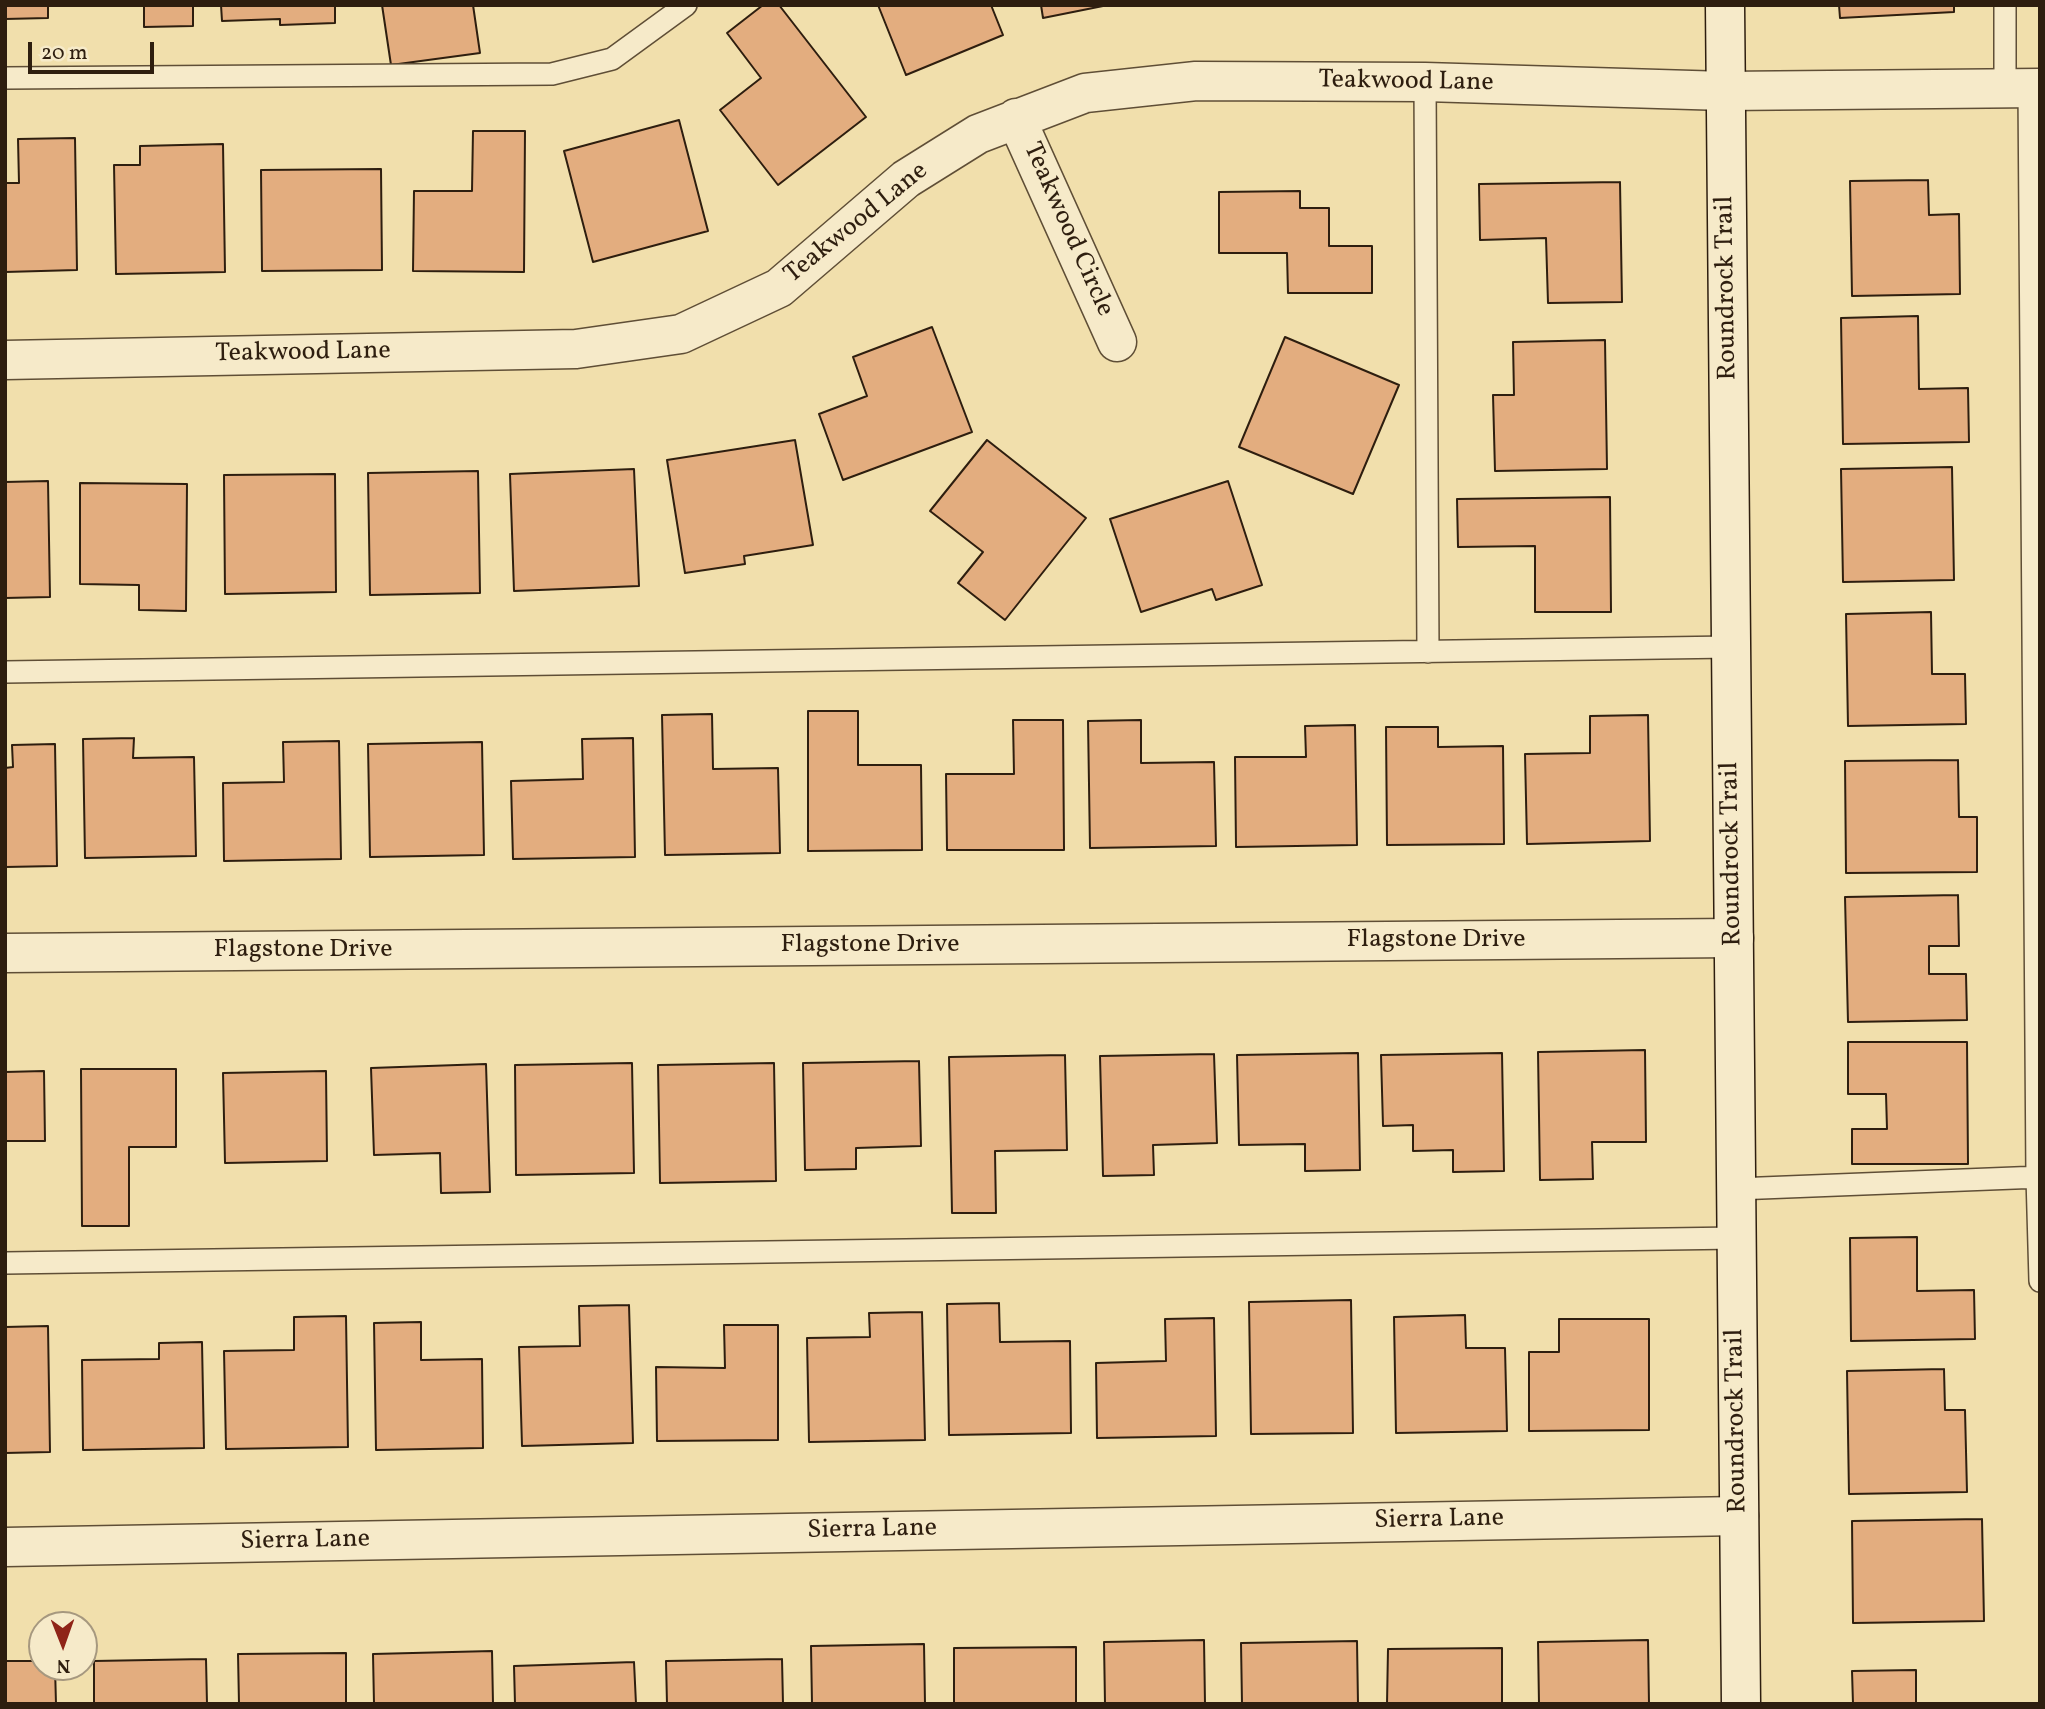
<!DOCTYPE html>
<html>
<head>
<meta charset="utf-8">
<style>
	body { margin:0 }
	#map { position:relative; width:2045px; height:1709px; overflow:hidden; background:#f1dfac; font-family:Vollkorn,serif }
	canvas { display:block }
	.frame { position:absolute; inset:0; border:7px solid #2e1e0f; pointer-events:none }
	.north { position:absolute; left:28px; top:1611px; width:70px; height:70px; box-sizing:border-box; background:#f6eac9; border:2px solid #a6987f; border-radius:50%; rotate:179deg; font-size:19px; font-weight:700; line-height:28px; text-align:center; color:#2e1e0f }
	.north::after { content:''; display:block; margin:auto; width:24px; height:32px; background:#8f2418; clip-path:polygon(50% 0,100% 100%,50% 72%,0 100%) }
	.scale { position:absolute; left:28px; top:42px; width:126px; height:32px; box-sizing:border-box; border:4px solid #2e1e0f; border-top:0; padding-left:9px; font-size:21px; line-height:24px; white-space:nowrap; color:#2e1e0f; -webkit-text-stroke:5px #f6eac9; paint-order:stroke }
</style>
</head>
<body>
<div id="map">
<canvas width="2045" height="1709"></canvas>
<div class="frame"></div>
<div class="north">N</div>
<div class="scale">20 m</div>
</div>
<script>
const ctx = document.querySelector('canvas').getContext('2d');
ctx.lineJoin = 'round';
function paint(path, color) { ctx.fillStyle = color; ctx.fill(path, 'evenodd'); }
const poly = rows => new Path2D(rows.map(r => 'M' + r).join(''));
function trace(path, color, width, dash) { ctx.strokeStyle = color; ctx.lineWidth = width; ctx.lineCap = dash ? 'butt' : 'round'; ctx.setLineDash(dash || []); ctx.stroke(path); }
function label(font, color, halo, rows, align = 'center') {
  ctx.font = font + ' Vollkorn,serif'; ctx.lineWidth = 7; ctx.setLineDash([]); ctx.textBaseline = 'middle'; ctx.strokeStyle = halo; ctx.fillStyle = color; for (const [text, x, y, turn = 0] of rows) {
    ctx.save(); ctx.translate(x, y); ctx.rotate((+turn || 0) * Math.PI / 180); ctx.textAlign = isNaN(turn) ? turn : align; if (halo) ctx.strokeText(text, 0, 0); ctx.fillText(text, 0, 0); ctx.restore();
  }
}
const building = poly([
	[5,5,48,5,48,18,5,19,5,5],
	[144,5,193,5,193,26,144,27,144,5],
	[221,5,335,5,335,23,280,25,280,19,222,21,221,5],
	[382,5,473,5,480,53,391,65,382,5],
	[763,5,779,5,866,117,778,185,720,110,761,78,727,33,763,5],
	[878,5,991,5,1003,35,906,75,878,5],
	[1041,5,1108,5,1043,18,1041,5],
	[1839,5,1954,5,1954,12,1840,18,1839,5],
	[679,120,708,231,593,262,564,151,679,120],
	[473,131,525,131,524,272,413,271,414,191,472,191,473,131],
	[75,138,77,270,5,272,5,183,19,183,18,139,75,138],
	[223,144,225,272,116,274,114,165,140,165,140,146,223,144],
	[381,169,382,270,262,271,261,170,381,169],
	[1928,180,1929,215,1959,214,1960,294,1852,296,1850,181,1928,180],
	[1620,182,1622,302,1548,303,1546,238,1480,240,1479,184,1620,182],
	[1300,191,1300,208,1329,208,1329,246,1372,246,1372,293,1288,293,1287,253,1219,253,1219,192,1300,191],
	[1918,316,1919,389,1968,388,1969,442,1843,444,1841,318,1918,316],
	[932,327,972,432,843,480,819,414,867,396,853,357,932,327],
	[1285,337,1399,385,1353,494,1239,447,1285,337],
	[1605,340,1607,469,1495,471,1493,395,1514,395,1513,342,1605,340],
	[795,440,813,545,744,556,745,564,685,573,667,460,795,440],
	[987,440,1086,518,1005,620,958,583,983,552,930,511,987,440],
	[1952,467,1954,580,1843,582,1841,469,1952,467],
	[634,469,639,586,514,591,510,474,634,469],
	[478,471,480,593,370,595,368,473,478,471],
	[335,474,336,592,225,594,224,475,335,474],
	[48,481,50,597,5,598,5,482,48,481],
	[1228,481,1262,585,1216,600,1212,589,1141,612,1110,519,1228,481],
	[80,483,187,484,186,611,139,610,139,585,80,584,80,483],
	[1610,497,1611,612,1535,612,1535,546,1458,547,1457,499,1610,497],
	[1931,612,1932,674,1965,674,1966,724,1848,726,1846,614,1931,612],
	[808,711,858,711,858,765,921,765,922,850,808,851,808,711],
	[712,714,713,769,778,768,780,853,665,855,662,715,712,714],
	[1648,715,1650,841,1527,844,1525,754,1590,753,1590,716,1648,715],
	[1013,720,1063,720,1064,850,947,850,946,774,1014,774,1013,720],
	[1141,720,1141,763,1214,762,1216,846,1090,848,1088,721,1141,720],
	[1355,725,1357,845,1236,847,1235,757,1306,757,1305,726,1355,725],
	[1386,727,1438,727,1438,747,1503,746,1504,844,1387,845,1386,727],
	[134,738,133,758,194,757,196,856,85,858,83,739,134,738],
	[633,738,635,857,513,859,511,781,583,779,582,739,633,738],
	[339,741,341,859,224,861,223,783,284,782,283,742,339,741],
	[482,742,484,855,370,857,368,744,482,742],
	[55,744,57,866,5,867,5,768,13,767,12,745,55,744],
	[1958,760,1959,817,1977,817,1977,872,1846,873,1845,761,1958,760],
	[1958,895,1959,946,1929,946,1929,974,1966,974,1967,1020,1848,1022,1845,897,1958,895],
	[1848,1042,1967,1042,1968,1164,1852,1164,1852,1129,1887,1129,1886,1094,1848,1094,1848,1042],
	[1645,1050,1646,1142,1592,1142,1593,1179,1540,1180,1538,1052,1645,1050],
	[1358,1053,1360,1170,1305,1171,1305,1144,1239,1145,1237,1055,1358,1053],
	[1502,1053,1504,1171,1453,1172,1453,1150,1413,1151,1413,1125,1383,1126,1381,1055,1502,1053],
	[1214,1054,1217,1143,1153,1145,1154,1175,1103,1176,1100,1056,1214,1054],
	[1065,1055,1067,1150,995,1151,996,1213,952,1213,949,1057,1065,1055],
	[919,1061,921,1146,856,1148,856,1169,805,1170,803,1063,919,1061],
	[632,1063,634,1173,516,1175,515,1065,632,1063],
	[774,1063,776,1181,660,1183,658,1065,774,1063],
	[486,1064,490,1192,441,1193,440,1153,374,1155,371,1068,486,1064],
	[81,1069,176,1069,176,1147,129,1147,129,1226,82,1226,81,1069],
	[44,1071,45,1141,5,1141,5,1072,44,1071],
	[326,1071,327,1161,225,1163,223,1073,326,1071],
	[1917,1237,1917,1291,1974,1290,1975,1339,1851,1341,1850,1238,1917,1237],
	[1351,1300,1353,1433,1251,1434,1249,1302,1351,1300],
	[999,1303,1000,1342,1070,1341,1071,1433,949,1435,947,1304,999,1303],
	[629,1305,633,1443,522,1446,519,1347,580,1346,579,1306,629,1305],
	[922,1312,925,1440,809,1442,807,1338,870,1337,869,1313,922,1312],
	[1465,1315,1466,1348,1505,1348,1507,1431,1396,1433,1394,1317,1465,1315],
	[346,1316,348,1447,226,1449,224,1351,294,1350,294,1317,346,1316],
	[1214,1318,1216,1436,1097,1438,1096,1363,1166,1361,1165,1319,1214,1318],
	[1559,1319,1649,1319,1649,1430,1529,1431,1529,1352,1559,1352,1559,1319],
	[421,1322,421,1360,482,1359,483,1448,376,1450,374,1323,421,1322],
	[724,1325,778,1325,778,1440,657,1441,656,1367,725,1368,724,1325],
	[48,1326,50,1452,5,1453,5,1327,48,1326],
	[202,1342,204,1448,83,1450,82,1360,159,1359,159,1343,202,1342],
	[1944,1369,1945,1410,1965,1410,1967,1492,1849,1494,1847,1371,1944,1369],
	[1982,1519,1984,1621,1853,1623,1852,1521,1982,1519],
	[1204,1640,1205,1704,1105,1704,1104,1642,1204,1640],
	[1648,1640,1649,1704,1539,1704,1538,1642,1648,1640],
	[1357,1641,1358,1704,1242,1704,1241,1643,1357,1641],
	[924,1644,925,1704,812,1704,811,1646,924,1644],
	[1076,1647,1076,1704,954,1704,954,1648,1076,1647],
	[1502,1648,1502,1704,1387,1704,1388,1649,1502,1648],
	[492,1651,493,1704,374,1704,373,1654,492,1651],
	[346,1653,346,1704,239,1704,238,1654,346,1653],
	[206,1659,207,1704,94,1704,94,1661,206,1659],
	[782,1659,783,1704,667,1704,666,1661,782,1659],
	[5,1661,42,1661,42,1667,55,1667,56,1704,5,1704,5,1661],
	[634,1662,636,1704,515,1704,514,1666,634,1662],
	[1916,1670,1916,1704,1853,1704,1852,1671,1916,1670]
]);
paint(building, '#e3ad7f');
trace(building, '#2e1e0f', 2);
const lane = poly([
	[2005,5,2005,87],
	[5,78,552,74,612,59,686,5],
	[1425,82,1428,652],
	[2029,87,2037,1177,2040,1281],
	[5,672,1731,647],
	[1736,1189,2040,1177],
	[5,1263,1737,1238]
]);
const street = poly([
	[1016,118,1117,342],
	[5,360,576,349,681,334,779,288,906,179,978,134,1085,93,1196,81,1425,82,1725,91,2040,88],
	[5,953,1734,938],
	[5,1547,1739,1516]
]);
const secondary = poly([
	[1725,5,1741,1704]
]);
trace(lane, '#5f4e36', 24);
trace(street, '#5f4e36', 41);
trace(secondary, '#2e1e0f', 41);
trace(lane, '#f6eac9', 21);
trace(street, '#f6eac9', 38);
trace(secondary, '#f6eac9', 38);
label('26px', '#2e1e0f', '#f6eac9', [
	["Teakwood Lane",1406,83,1],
	["Teakwood Lane",857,224,-39],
	["Teakwood Circle",1067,230,66],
	["Roundrock Trail",1728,288,-91],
	["Teakwood Lane",303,354,-1],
	["Roundrock Trail",1733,854,-91],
	["Flagstone Drive",1436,941],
	["Flagstone Drive",870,946],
	["Flagstone Drive",303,951],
	["Roundrock Trail",1738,1421,-91],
	["Sierra Lane",1439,1521,-1],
	["Sierra Lane",872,1531,-1],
	["Sierra Lane",305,1542,-1]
]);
</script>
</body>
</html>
